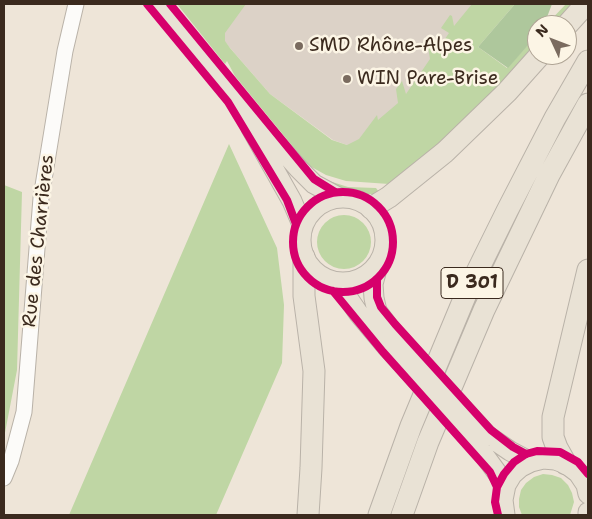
<!DOCTYPE html>
<html>
<head>
<meta charset="utf-8">
<style>
	body { margin:0 }
	#map { position:relative; width:592px; height:519px; overflow:hidden; background:#eee5d8; font-family:"Shantell Sans",sans-serif }
	canvas { display:block }
	.frame { position:absolute; inset:0; border:5px solid #3b2a1e; pointer-events:none }
	.north { position:absolute; left:527px; top:15px; width:50px; height:50px; box-sizing:border-box; background:#fcf5e5; border:1px solid #afa495; border-radius:50%; rotate:313deg; font-size:14px; font-weight:700; line-height:20px; text-align:center; color:#3b2a1e }
	.north::after { content:''; display:block; margin:auto; width:18px; height:22px; background:#7a6b5f; clip-path:polygon(50% 0,100% 100%,50% 72%,0 100%) }
</style>
</head>
<body>
<div id="map">
<canvas width="592" height="519"></canvas>
<div class="frame"></div>
<div class="north">N</div>
</div>
<script>
const ctx = document.querySelector('canvas').getContext('2d');
ctx.lineJoin = 'round';
function paint(path, color) { ctx.fillStyle = color; ctx.fill(path, 'evenodd'); }
const poly = rows => new Path2D(rows.map(r => 'M' + r).join(''));
function trace(path, color, width, dash) { ctx.strokeStyle = color; ctx.lineWidth = width; ctx.lineCap = dash ? 'butt' : 'round'; ctx.setLineDash(dash || []); ctx.stroke(path); }
function label(font, color, halo, rows, align = 'center') {
  ctx.font = font + ' "Shantell Sans",sans-serif'; ctx.lineWidth = 5; ctx.setLineDash([]); ctx.textBaseline = 'middle'; ctx.strokeStyle = halo; ctx.fillStyle = color; for (const [text, x, y, turn = 0] of rows) {
    ctx.save(); ctx.translate(x, y); ctx.rotate((+turn || 0) * Math.PI / 180); ctx.textAlign = isNaN(turn) ? turn : align; if (halo) ctx.strokeText(text, 0, 0); ctx.fillText(text, 0, 0); ctx.restore();
  }
}
paint(poly([
	[192,4,485,4,429,72,360,145,347,145,333,140,270,94]
]), '#dcd2c7');
paint(poly([
	[177,4,246,4,225,33,225,41,230,48,270,94,332,140,347,145,359,139,377,115,378,120,398,103,396,89,402,81,406,94,430,59,428,47,436,52,449,33,441,28,450,15,452,16,454,26,472,4,515,4,478,47,507,68,537,35,537,43,495,90,439,145,389,184,346,181,326,175,308,165,235,76,227,61,225,64],
	[566,4,573,4,553,25,546,25],
	[229,144,277,248,284,305,282,363,216,515,69,515],
	[326,180,348,187,376,188,379,192,378,194,367,194,355,190,339,189],
	[4,185,22,192,17,370,4,438],
	'317 242a27 27 0 1 1 54 0a27 27 0 1 1-54 0Z',
	[543,474,552,475,561,478,568,485,572,493,574,502,570,515,522,515,519,507,519,499,521,490,526,483,534,477]
]), '#bfd6a4');
paint(poly([
	[515,4,552,4,544,25,537,25,537,35,508,68,478,47]
]), '#aec79c');
const minor = poly([
	[4,478,11,461,24,412,41,198,65,51,76,4]
]);
const major = poly([
	[159,4,234,96,298,168,314,184,340,198],
	[251,128,292,201,303,227],
	'301 240a42 42 0 1 1 84 0a42 42 0 1 1-84 0Z',
	[378,265,373,284,374,298,377,311,392,331],
	[337,282,359,314,386,346],
	[488,436,510,451,531,462],
	[482,452,506,485],
	[505,515,503,500,506,485,512,475,521,467,531,462,543,459,555,460,566,464,578,473,586,485,588,494],
	[588,515,588,512]
]);
const highway = poly([
	[567,25,586,4],
	[371,208,389,197,445,152,507,92,540,55],
	[304,257,304,296,314,371,311,468,308,515],
	[566,464,557,448,553,437,553,417,588,270],
	[379,515,411,426,466,294,507,211,555,118,588,61],
	[402,515,428,442,484,310,549,175,588,104]
]);
trace(minor, '#b9b2a8', 17);
trace(major, '#b9b2a8', 21);
trace(highway, '#b9b2a8', 23);
trace(minor, '#fcfbf9', 15);
trace(major, '#e9e2d5', 19);
trace(highway, '#e9e2d5', 21);
const majorBridge = poly([
	[392,331,488,436],
	[386,346,482,452]
]);
trace(majorBridge, '#b9b2a8', 21, []);
trace(majorBridge, '#e9e2d5', 19);
trace(poly([
	[147,4,228,102,287,200,296,224],
	[170,4,314,179,335,192],
	'293 242a50 50 0 1 1 100 0a50 50 0 1 1-100 0Z',
	[377,279,377,297,381,307,395,324,491,430,513,447,526,454],
	[333,291,383,352,490,472,497,487],
	[498,515,495,502,497,487,504,474,514,462,526,454,537,451,560,452,578,462,588,474]
]), '#d6006c', 8);
for (const [x, y, r, color] of [
	[299,46,5,"#7a6b5f"],
	[347,79,5,"#7a6b5f"]
]) { const dot = new Path2D(); dot.arc(x, y, r, 0, 2 * Math.PI); ctx.fillStyle = color; ctx.fill(dot); trace(dot, '#fcf5e5', 2); }
for (const [x, y, w] of [
	[472,283,62]
]) { const box = new Path2D(); box.roundRect(x - w / 2, y - 15.5, w, 31, 4); ctx.fillStyle = '#fcf5e5'; ctx.fill(box); trace(box, '#3b2a1e', 1); }
label('bold 18px', '#3b2a1e', null, [
	["D 301",472,283]
]);
label('19px', '#3b2a1e', '#fcf5e5', [
	["SMD Rhône-Alpes",309,46],
	["WIN Pare-Brise",357,79]
], 'left');
label('19px', '#3b2a1e', '#fcf5e5', [
	["Rue des Charrières",39,241,-84]
]);
</script>
</body>
</html>
